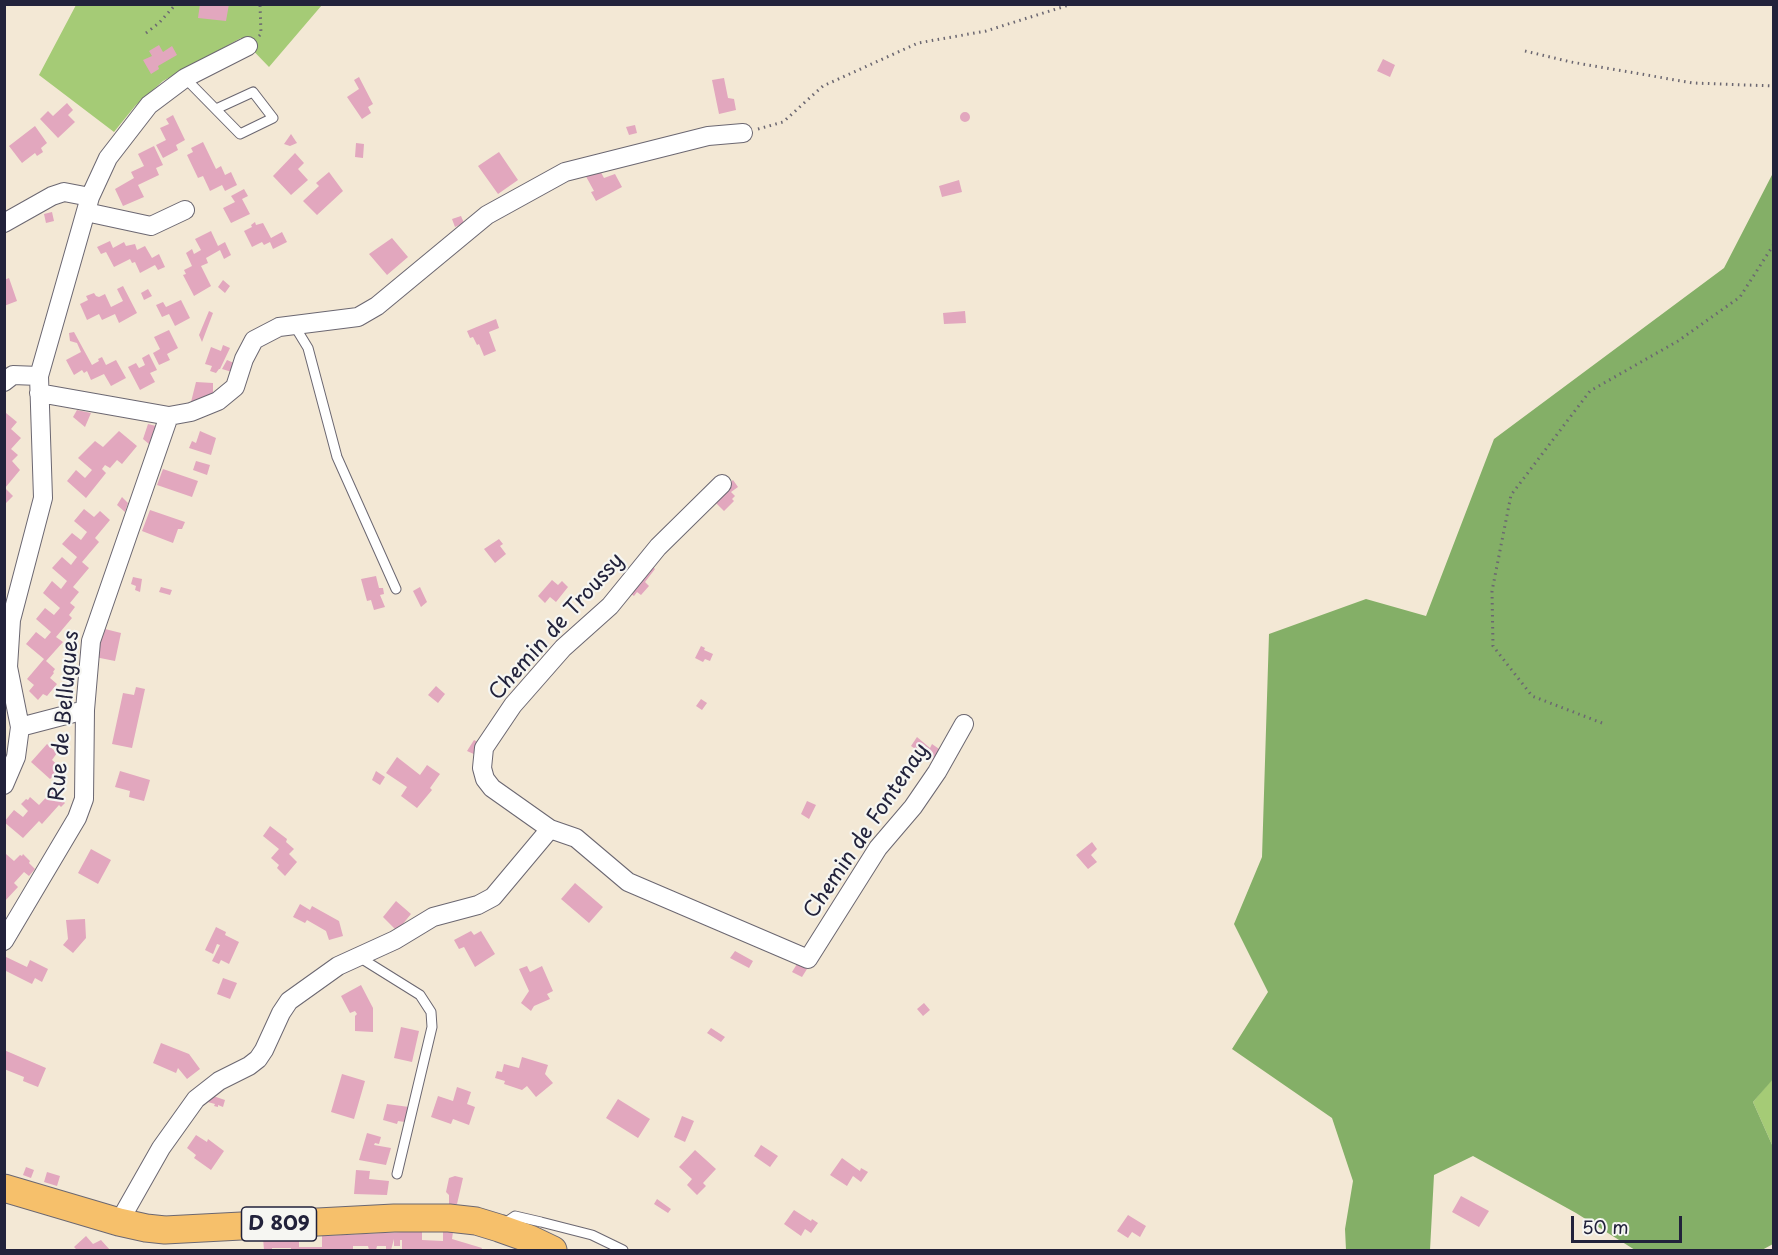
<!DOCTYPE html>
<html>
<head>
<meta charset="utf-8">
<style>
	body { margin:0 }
	#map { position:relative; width:1778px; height:1255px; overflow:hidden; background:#f3e8d5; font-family:"Playpen Sans",sans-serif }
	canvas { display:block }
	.frame { position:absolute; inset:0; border:6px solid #22223b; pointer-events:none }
	.scale { position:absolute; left:1571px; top:1216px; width:111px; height:27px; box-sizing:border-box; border:3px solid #22223b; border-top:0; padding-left:8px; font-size:18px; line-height:21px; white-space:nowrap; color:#22223b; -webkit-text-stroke:4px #f6f6f2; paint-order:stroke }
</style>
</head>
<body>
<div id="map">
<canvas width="1778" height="1255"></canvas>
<div class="frame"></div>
<div class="scale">50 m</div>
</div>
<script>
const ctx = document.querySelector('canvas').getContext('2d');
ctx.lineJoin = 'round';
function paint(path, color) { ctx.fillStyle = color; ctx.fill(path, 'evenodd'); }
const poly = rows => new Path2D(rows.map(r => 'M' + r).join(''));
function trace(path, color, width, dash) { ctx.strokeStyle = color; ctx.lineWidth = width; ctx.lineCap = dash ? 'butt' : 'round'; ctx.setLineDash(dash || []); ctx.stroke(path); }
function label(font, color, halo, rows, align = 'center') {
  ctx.font = font + ' "Playpen Sans",sans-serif'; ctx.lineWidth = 4.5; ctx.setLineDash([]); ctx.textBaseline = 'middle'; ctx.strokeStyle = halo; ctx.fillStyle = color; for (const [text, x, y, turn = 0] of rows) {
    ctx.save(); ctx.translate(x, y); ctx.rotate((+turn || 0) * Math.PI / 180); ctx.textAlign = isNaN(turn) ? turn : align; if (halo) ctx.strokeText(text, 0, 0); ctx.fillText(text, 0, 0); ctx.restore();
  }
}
paint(poly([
	[76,5,322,5,269,67,241,38,163,81,135,106,114,132,39,75],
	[1773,1078,1773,1147,1753,1102]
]), '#a5cb76');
paint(poly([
	[1773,173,1774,1078,1753,1102,1773,1147,1773,1244,1762,1250,1635,1250,1576,1213,1473,1156,1434,1175,1430,1250,1346,1250,1345,1229,1353,1181,1332,1118,1232,1049,1268,992,1234,924,1262,857,1269,634,1366,599,1426,616,1494,439,1724,268]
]), '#84af67');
paint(poly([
	[200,4,229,4,226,21,198,18],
	[159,45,163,52,172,46,177,55,158,66,159,69,151,74,143,60,152,56,149,51],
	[1383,59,1395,65,1390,77,1377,71],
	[359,77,373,104,368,107,371,113,362,119,347,97,359,89,354,80],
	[724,78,728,98,734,99,736,110,719,114,712,80],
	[67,103,73,110,68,115,75,122,58,138,40,119,48,111,53,116],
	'960 117a5 5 0 1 1 10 0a5 5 0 1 1-10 0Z',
	[173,115,185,140,176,145,178,150,163,158,156,145,166,140,160,128,169,124,166,119],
	[635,125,637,133,629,135,626,127],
	[35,126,47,143,41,148,43,152,37,156,35,153,22,163,9,146],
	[291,134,297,143,290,146,284,144],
	[203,142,216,169,221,166,225,175,231,172,237,185,225,191,222,185,210,191,203,176,198,178,187,155,193,152,191,148],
	[356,143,364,144,363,158,355,157],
	[154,146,163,165,156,168,159,175,138,185,144,197,123,206,115,189,134,178,131,172,144,166,138,154],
	[499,152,518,180,498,194,478,166],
	[295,153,304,163,298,169,308,180,291,195,273,176],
	[598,167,604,178,615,174,622,187,596,201,591,192,594,191,583,171],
	[329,172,343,191,317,215,303,201,319,186,316,183],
	[959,180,962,192,942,197,939,186],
	[244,189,248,196,242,199,250,214,231,223,223,208,235,202,231,196],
	[52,212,54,221,46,223,44,214],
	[461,216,464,223,455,227,452,219],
	[255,222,256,225,263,223,271,238,282,232,287,242,273,249,270,242,264,245,262,242,252,247,244,231,252,227,251,225],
	[211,231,218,246,225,242,231,255,224,259,220,250,206,258,208,263,201,266,211,286,194,296,183,275,186,274,184,270,192,266,186,253,192,249,194,254,201,250,195,239],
	[392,238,408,257,387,275,369,254],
	[110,241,113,248,124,242,126,246,135,244,137,250,145,246,152,258,159,254,165,267,158,270,155,265,140,273,135,262,132,263,130,259,114,267,106,252,101,254,97,247],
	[9,278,17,301,4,306,4,280],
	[223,280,230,286,225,293,218,287],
	[123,286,137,313,119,323,115,314,102,320,99,314,87,320,80,304,88,300,86,296,94,293,96,296,99,297,105,294,111,307,123,301,117,289],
	[148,289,152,296,144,300,141,293],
	[181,300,190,318,175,326,169,314,162,317,156,305,163,302,166,307],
	[209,311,213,313,202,342,199,335],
	[965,311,966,323,944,324,943,313],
	[496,319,499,328,489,332,496,351,484,356,479,344,477,345,473,337,470,338,467,331],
	[169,330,178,348,167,354,170,360,159,365,153,353,160,349,154,337],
	[74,332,92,365,99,361,98,359,102,357,106,365,116,360,126,378,111,386,104,374,91,380,87,371,84,373,82,370,74,375,66,360,81,352,77,343,70,341,69,333],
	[223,345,230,348,220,369,219,369,216,373,210,371,212,366,205,364,211,347,221,351],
	[149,354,157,370,150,373,155,382,140,390,128,367,136,363,139,368,145,365,142,358],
	[227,360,234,363,232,372,222,369],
	[196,382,213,383,213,399,191,402],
	[77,410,91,413,85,427,73,417],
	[6,413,17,422,11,429,21,438,11,449,18,455,12,461,20,470,5,488,13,496,4,505,4,415],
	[148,424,156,426,149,444,143,439],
	[119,431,137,446,122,464,117,460,110,468,105,465,102,469,106,473,86,498,67,481,76,470,85,478,92,470,78,458,95,441,103,447],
	[200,431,216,438,211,455,189,448,192,441,196,443],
	[196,461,210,465,207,475,193,470],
	[163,469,198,481,192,497,157,485],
	[733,480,738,487,731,492,735,496,732,499,734,501,724,511,712,499],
	[122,497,128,503,125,512,117,505],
	[84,509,94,517,100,511,110,520,95,538,99,542,82,562,89,568,73,587,79,592,70,603,75,607,69,615,72,618,56,637,63,642,46,661,55,669,53,672,54,673,50,678,57,684,47,696,43,694,38,700,29,691,34,685,27,679,44,659,26,644,36,632,45,639,51,632,36,619,45,608,54,615,60,608,43,593,52,581,61,589,67,581,52,568,62,557,71,565,77,557,62,544,72,533,81,540,87,532,74,521],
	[150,510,185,522,182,529,178,529,173,543,142,531],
	[499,539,503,544,500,546,506,554,495,563,484,549],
	[649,563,655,569,645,582,649,586,641,595,637,592,634,596,627,591],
	[376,576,379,588,383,588,384,594,380,595,385,607,374,610,371,600,367,601,361,579],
	[133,577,142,579,140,592,135,590,136,586,131,584],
	[552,580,558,585,562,581,568,587,556,602,550,597,545,603,538,596],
	[161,587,172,590,170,595,159,592],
	[420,587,427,602,421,607,413,591],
	[105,629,121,633,115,661,95,657,99,634,103,635],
	[701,646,705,648,704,650,713,654,710,661,705,659,703,662,695,658],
	[436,686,445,694,438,703,428,695],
	[136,687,145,689,132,748,112,744,123,693,134,695],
	[701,699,707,703,702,710,696,706],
	[917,737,930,748,932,744,942,751,935,762,911,746],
	[474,740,480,743,476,755,467,751],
	[47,744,57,753,52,760,61,768,50,779,31,762],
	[397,757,420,775,427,765,440,774,430,788,432,790,417,808,401,796,407,787,386,773],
	[120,771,150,780,144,801,129,797,130,791,115,787],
	[376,771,385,777,380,785,372,780],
	[52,791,65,803,61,807,59,805,42,824,39,821,23,838,4,822,14,810,23,817,28,811,21,804,26,799,28,800,30,797,39,805],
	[807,801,816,805,809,819,801,814],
	[270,826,287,839,286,842,294,849,289,854,297,862,285,876,277,868,279,865,271,858,279,849,263,836],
	[1092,842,1097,849,1091,855,1097,862,1088,869,1076,855],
	[91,849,111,860,98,884,78,873],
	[6,854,14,861,20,855,22,856,23,854,30,861,29,863,35,869,29,876,24,872,14,883,18,887,4,902],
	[575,883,603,907,589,923,561,899],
	[396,901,411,914,397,931,383,917],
	[300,904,310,910,312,906,339,921,343,936,329,940,326,931,307,920,305,923,293,917],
	[85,919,86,938,73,953,63,945,68,939,66,920],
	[216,927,226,932,225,935,239,942,229,964,221,960,219,964,212,961,220,945,217,944,213,954,205,950],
	[471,931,474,935,481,931,495,954,475,967,464,947,459,949,454,940],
	[735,951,753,961,749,968,730,958],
	[4,956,27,967,30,960,48,969,42,982,35,978,32,984,4,970],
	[797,964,807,969,802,977,792,972],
	[527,966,530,972,542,966,553,991,547,994,550,999,534,1006,531,1011,521,1003,529,991,519,969],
	[223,978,237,983,230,999,217,994],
	[361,985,373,1008,373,1032,355,1031,355,1016,357,1014,355,1011,350,1013,341,996],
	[924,1003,930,1010,923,1016,917,1009],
	[401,1027,419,1031,412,1062,394,1058],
	[711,1028,725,1037,721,1042,707,1033],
	[161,1043,189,1054,200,1069,187,1079,178,1068,176,1073,153,1063],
	[4,1050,46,1068,38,1087,23,1081,24,1077,4,1069],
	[522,1057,548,1065,545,1074,553,1083,536,1097,527,1086,522,1090,504,1084,505,1081,495,1078,497,1071,502,1072,504,1064,519,1068],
	[342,1074,365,1081,354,1119,331,1112],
	[457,1087,471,1092,467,1104,475,1107,469,1125,453,1119,451,1124,431,1117,438,1096,453,1101],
	[210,1095,225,1100,223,1107,218,1105,218,1107,214,1106,215,1104,204,1101],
	[618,1099,650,1119,638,1138,606,1118],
	[387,1104,409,1107,405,1122,398,1121,397,1124,383,1120],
	[682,1116,694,1121,685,1142,674,1137],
	[367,1133,381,1137,379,1144,375,1143,374,1145,391,1148,386,1165,359,1160],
	[196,1135,207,1142,208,1139,224,1151,211,1170,194,1158,196,1155,187,1148],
	[761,1145,778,1156,770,1167,754,1156],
	[695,1150,716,1169,703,1183,706,1186,697,1195,687,1185,692,1179,679,1167],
	[842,1158,860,1171,861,1168,868,1172,861,1182,853,1176,847,1186,830,1175],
	[26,1167,34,1170,31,1178,23,1175],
	[356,1170,370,1171,369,1179,389,1181,387,1195,354,1194],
	[47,1172,60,1176,57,1186,44,1182],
	[455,1176,463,1178,457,1204,449,1204,449,1195,446,1192,449,1178],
	[1461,1196,1489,1211,1479,1227,1452,1212],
	[657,1199,671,1209,668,1213,654,1204],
	[794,1210,811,1221,812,1219,818,1223,811,1233,805,1229,801,1236,784,1224],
	[1128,1215,1146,1226,1140,1237,1132,1232,1128,1238,1117,1231],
	[422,1231,422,1240,443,1241,443,1232,453,1232,452,1239,482,1248,481,1250,402,1250,402,1240,400,1240,400,1246,394,1246,394,1239,391,1250,386,1250,386,1246,377,1246,376,1250,369,1250,368,1246,353,1246,353,1250,291,1250,291,1248,272,1248,272,1250,264,1250,263,1238,299,1236,299,1247,322,1247,322,1236],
	[86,1236,93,1244,101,1240,110,1250,77,1250,74,1247]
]), '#e2a7be');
const service = poly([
	[185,78,240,134,273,118,253,92,216,109],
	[294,325,308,348,337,457,396,589],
	[359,957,420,995,431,1012,432,1027,397,1174],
	[502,1225,515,1216,541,1222,592,1235,623,1250]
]);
const minor = poly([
	[86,212,151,226,185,210],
	[4,223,52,196,64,192,90,197],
	[4,382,13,375,39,376],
	[39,393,169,416,191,412,218,401,235,387,244,359,254,340,279,327,358,317,377,306,487,215,565,172,708,136,743,133],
	[722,484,658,547,610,606,563,648,513,705,484,748,482,768,485,779,492,788,550,829,576,838,628,882,808,959,878,848,913,807,937,772,964,724],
	[20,727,85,710],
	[4,785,16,757,20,727,8,667,11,620,43,498,39,376,90,197,108,158,149,105,185,78,248,46],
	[4,941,77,818,84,799,85,710,91,641,169,416],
	[119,1222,161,1148,196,1099,219,1081,249,1066,258,1059,264,1050,281,1013,289,1001,338,966,395,940,433,917,478,905,493,897,550,829]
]);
const primary = poly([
	[4,1188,119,1222,146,1228,165,1230,394,1218,449,1218,476,1221,499,1228,530,1239,553,1250]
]);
trace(service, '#6b6771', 11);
trace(minor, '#6b6771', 20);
trace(primary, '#6b6771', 29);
trace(poly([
	[146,33,159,23,176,4],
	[259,36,261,34,260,4],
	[1525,51,1571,62,1693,83,1774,86],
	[758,129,783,122,823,86,918,43,986,31,1072,4],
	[1602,723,1532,696,1493,646,1492,591,1511,495,1590,391,1678,341,1740,297,1774,244]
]), '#6b6771', 3, [1.5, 4.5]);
trace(service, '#fff', 9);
trace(minor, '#fff', 18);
trace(primary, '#f6c06b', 27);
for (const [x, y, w] of [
	[279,1224,75]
]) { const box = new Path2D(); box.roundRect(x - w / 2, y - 17, w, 34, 4.5); ctx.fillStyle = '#f6f6f2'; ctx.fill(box); trace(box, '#22223b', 1.5); }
label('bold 20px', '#22223b', null, [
	["D 809",279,1224]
]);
label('21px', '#22223b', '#f6f6f2', [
	["Chemin de Troussy",557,627,-48],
	["Rue de Bellugues",65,716,-85],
	["Chemin de Fontenay",867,831,-56]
]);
</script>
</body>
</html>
